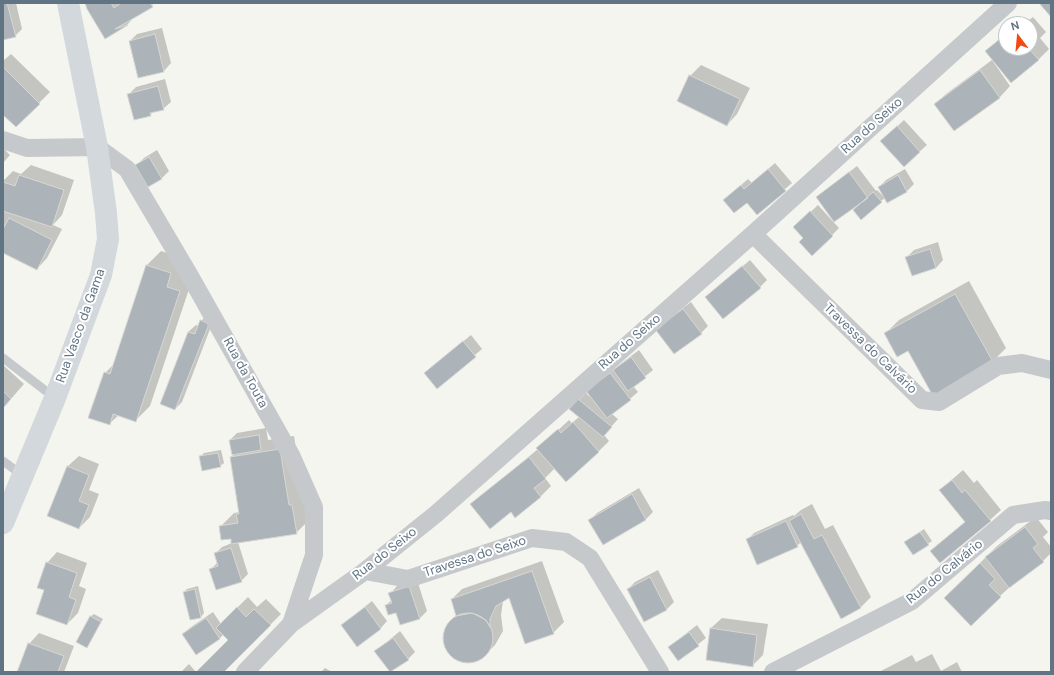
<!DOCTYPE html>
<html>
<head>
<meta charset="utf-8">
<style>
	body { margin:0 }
	#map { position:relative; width:1054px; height:675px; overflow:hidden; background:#f5f5f0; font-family:"DM Sans",sans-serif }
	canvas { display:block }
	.frame { position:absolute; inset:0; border:4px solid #607484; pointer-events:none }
	.north { position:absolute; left:998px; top:16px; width:40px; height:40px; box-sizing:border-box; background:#fff; border:1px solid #bfc7ce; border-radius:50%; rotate:344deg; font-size:11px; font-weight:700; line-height:16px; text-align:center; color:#607484 }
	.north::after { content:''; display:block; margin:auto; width:14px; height:18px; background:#f44911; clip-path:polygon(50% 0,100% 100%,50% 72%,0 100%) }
</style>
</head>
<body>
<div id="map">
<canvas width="1054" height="675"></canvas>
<div class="frame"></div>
<div class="north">N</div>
</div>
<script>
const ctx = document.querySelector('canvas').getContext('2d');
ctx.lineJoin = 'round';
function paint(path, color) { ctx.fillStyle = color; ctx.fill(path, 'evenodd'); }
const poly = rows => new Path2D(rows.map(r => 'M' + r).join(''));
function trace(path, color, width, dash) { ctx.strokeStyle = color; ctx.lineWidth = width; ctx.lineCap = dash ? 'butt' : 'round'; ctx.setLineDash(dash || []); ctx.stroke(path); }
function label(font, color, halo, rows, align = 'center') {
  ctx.font = font + ' "DM Sans",sans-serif'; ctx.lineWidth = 4; ctx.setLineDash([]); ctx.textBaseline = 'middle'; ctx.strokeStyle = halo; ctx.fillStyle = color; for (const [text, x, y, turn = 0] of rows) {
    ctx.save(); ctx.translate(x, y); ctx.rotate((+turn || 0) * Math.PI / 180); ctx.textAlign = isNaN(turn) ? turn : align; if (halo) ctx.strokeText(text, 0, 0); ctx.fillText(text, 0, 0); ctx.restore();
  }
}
paint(poly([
	[3,3,16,3,22,29,15,36,3,39],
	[86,3,155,3,136,15,126,26,105,37],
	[1033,17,1046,32,1040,38,1049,49,1038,60,987,51,1006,33,1006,48,1030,48,1030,24,1024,24],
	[162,28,171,63,164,71,139,77,130,41,137,34],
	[11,54,50,92,16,126,3,113,3,61],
	[992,60,1010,86,1000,97,954,130,935,104,946,94],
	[701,65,750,88,737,114,727,125,690,76],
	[165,79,171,102,163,109,155,111,150,115,129,94,136,87],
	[904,120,927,145,919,152,889,134],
	[3,148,10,155,3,163],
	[157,150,169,171,162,178,149,186,137,165,144,158],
	[775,163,792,183,757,213,747,201,732,193,748,179,752,183],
	[31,165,74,180,62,215,53,225,62,229,47,258,37,269,3,252,3,181,13,171,21,174],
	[857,166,876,191,877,190,883,196,879,187,886,180,905,169,914,184,907,191,887,202,885,198,881,201,862,203,817,197],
	[818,205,839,228,832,235,805,238,802,220],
	[938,242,943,260,936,268,912,275,907,257,914,250],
	[161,251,185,259,193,277,150,406,136,420,119,415,109,424,105,373,115,363,147,265],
	[750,260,767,280,760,287,706,297],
	[969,281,1006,348,992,362,909,350,885,334,899,320],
	[691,302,708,326,701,333,664,322],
	[208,314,215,316,182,402,175,409,161,404,188,332,196,325,199,326,201,321],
	[471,335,482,349,437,387,425,373],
	[639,350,653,370,633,386,638,392,612,414,618,419,604,435,609,441,599,451,566,480,555,468,545,478,551,486,540,497,511,511,472,504,538,449,569,420,572,423,580,416,579,400,586,393,589,396,594,384],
	[3,365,24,384,3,408],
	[266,428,268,440,294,436,302,491,310,519,296,533,238,542,248,574,241,581,211,569,218,562,215,554,222,547,232,543,231,538,220,527,234,513,240,512,231,457,236,453,230,440,237,433],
	[221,450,224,463,220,466,201,456,204,453],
	[79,456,99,464,89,490,99,494,90,517,79,528,48,515,68,466],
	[963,470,974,483,977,480,1001,510,990,520,931,551,966,521,940,490],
	[639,488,653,512,646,519,603,543,590,520,597,513],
	[812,504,825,529,833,525,871,597,860,608,801,542,797,546,747,540,754,533,793,515,794,516,801,510],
	[1036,517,1048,532,1043,537,1051,547,1051,553,1043,561,1011,586,1000,596,956,587,997,546],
	[924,529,932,541,913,554,906,542],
	[57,552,87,563,79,586,86,589,78,613,67,624,45,590,47,563],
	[542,561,564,622,553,633,509,596,503,601,501,615,503,631,495,645,484,656,469,662,461,661,448,651,444,636,446,628,457,616,452,599,462,589],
	[658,570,674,602,667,609,644,620,628,589,635,582],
	[417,580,427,611,420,618,396,611,386,605,392,600,390,594,397,586],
	[198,586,204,613,201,617,190,619,184,592,187,589],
	[248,597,257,607,266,599,281,614,223,672,198,672,229,640,223,635,219,639,183,634,191,627,213,612,221,624],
	[372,601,387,621,380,629,342,625],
	[94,614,103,619,87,647,90,617],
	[722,618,768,624,763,655,752,666,711,628],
	[697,625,706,638,678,660,669,647],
	[400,631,415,652,408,659,376,651],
	[39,633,74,646,64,672,18,672,29,644],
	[932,654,941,671,957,662,962,672,879,672,912,655,916,662],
	[189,664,196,672,181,672],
	[325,668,332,672,321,672]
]), '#0003');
const building = poly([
	[3,3,7,3,16,37,3,40,3,3],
	[85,3,111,3,114,8,121,3,150,3,153,7,115,29,128,25,105,39,87,9,85,3],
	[1039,3,1051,3,1051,17,1039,3],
	[155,34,164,72,138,78,129,41,155,34],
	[1006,34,1006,48,1030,48,1030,37,1036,43,1029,49,1039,60,1011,83,985,51,1006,34],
	[3,67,40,104,16,127,3,115,3,67],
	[980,70,1000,98,954,131,934,104,980,70],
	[689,75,740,99,727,126,677,101,689,75],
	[158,86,164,110,150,113,151,116,134,120,127,94,158,86],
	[897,126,920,152,904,167,880,141,897,126],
	[149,157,162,179,148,187,135,165,149,157],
	[768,169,786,191,757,215,747,203,734,213,723,200,741,185,744,189,768,169],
	[849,172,868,198,834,222,816,197,849,172],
	[19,175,64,190,52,227,3,211,3,182,15,186,19,175],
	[898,175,907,192,887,203,878,187,898,175],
	[873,192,882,202,861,220,853,210,873,192],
	[810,211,833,236,812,256,799,242,803,238,793,227,810,211],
	[9,218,52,240,37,270,3,253,3,229,9,218],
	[930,249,936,268,912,276,905,257,930,249],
	[146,265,171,273,167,287,180,291,136,422,113,414,110,425,88,418,104,372,110,374,146,265],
	[742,266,761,288,723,319,705,297,742,266],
	[955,294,993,362,933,396,908,351,897,357,884,333,955,294],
	[683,309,702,334,674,354,655,329,683,309],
	[200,320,209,324,175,410,160,404,188,332,195,334,200,320],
	[463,341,476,357,437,389,424,373,463,341],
	[631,357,646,378,628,391,613,370,631,357],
	[610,373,631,400,607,418,586,391,610,373],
	[3,391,11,399,3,408,3,391],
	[578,399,612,427,603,437,569,409,578,399],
	[573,422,599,452,566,482,536,448,558,429,561,433,573,422],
	[259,435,261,450,232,455,229,440,259,435],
	[280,449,289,505,292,505,297,534,231,544,231,539,221,540,219,526,238,523,236,514,239,514,230,457,280,449],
	[218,453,221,467,202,471,199,456,218,453],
	[529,457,546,479,534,488,541,497,515,518,511,512,490,529,470,504,529,457],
	[67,466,89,475,79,501,89,505,79,529,47,516,67,466],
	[952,480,962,493,965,490,991,521,940,563,930,551,965,522,939,490,952,480],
	[632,494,646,520,603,545,588,520,632,494],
	[801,514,814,539,822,535,861,608,841,619,789,521,801,514],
	[786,521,798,547,757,565,746,539,786,521],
	[1025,527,1038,544,1033,548,1044,562,1009,588,985,557,1025,527],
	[920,532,929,545,913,555,904,542,920,532],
	[231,548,242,582,216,590,209,569,218,566,214,553,231,548],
	[46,562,77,573,69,597,76,600,67,625,36,614,44,590,37,588,46,562],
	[980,563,995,579,989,585,1001,597,971,626,944,598,980,563],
	[532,571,554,634,525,644,509,598,496,606,490,619,490,627,486,620,472,613,456,616,451,599,532,571],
	[650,577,667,610,644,622,627,589,650,577],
	[409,586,420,619,400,625,396,613,388,615,385,605,392,603,388,593,409,586],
	[195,589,201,618,190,620,183,592,195,589],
	[237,607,246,617,254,609,271,625,224,672,196,672,228,640,216,628,237,607],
	[365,607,381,629,357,647,341,625,365,607],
	'443 638a25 25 0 1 1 50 0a25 25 0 1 1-50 0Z',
	[90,616,101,622,87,648,76,642,90,616],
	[206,618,220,639,196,655,182,634,206,618],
	[710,628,757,635,753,667,706,660,710,628],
	[689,632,699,646,678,661,668,647,689,632],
	[393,638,409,660,390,672,374,651,393,638],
	[28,643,64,656,58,672,17,672,28,643]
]);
paint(building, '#acb4b9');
trace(building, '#d6d6d3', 1);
trace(poly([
	[3,358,55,398],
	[3,461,22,475]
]), '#c6c9cc', 9);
trace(poly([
	[3,140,27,148,97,147,127,169,190,276,292,457,314,507,314,555,291,624],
	[753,234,922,400,939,402,998,366,1022,363,1051,370],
	[365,571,408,579,532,538,566,542,590,558,660,672],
	[245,672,291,624,365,571,436,514,753,234,1008,3],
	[773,672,912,601,1013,515,1045,510,1051,511]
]), '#c6c9cc', 18);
trace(poly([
	[3,523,55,398,101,275,108,239,106,213,97,147,68,3]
]), '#d2d8dc', 22);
label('13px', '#607484', '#fff', [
	["Rua do Seixo",872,126,-42],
	["Rua Vasco da Gama",81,326,-70],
	["Rua do Seixo",630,342,-41],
	["Travessa do Calvário",870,349,44],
	["Rua da Touta",245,373,61],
	["Rua do Seixo",385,554,-38],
	["Travessa do Seixo",475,557,-18],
	["Rua do Calvário",945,572,-39]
]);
</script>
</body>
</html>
